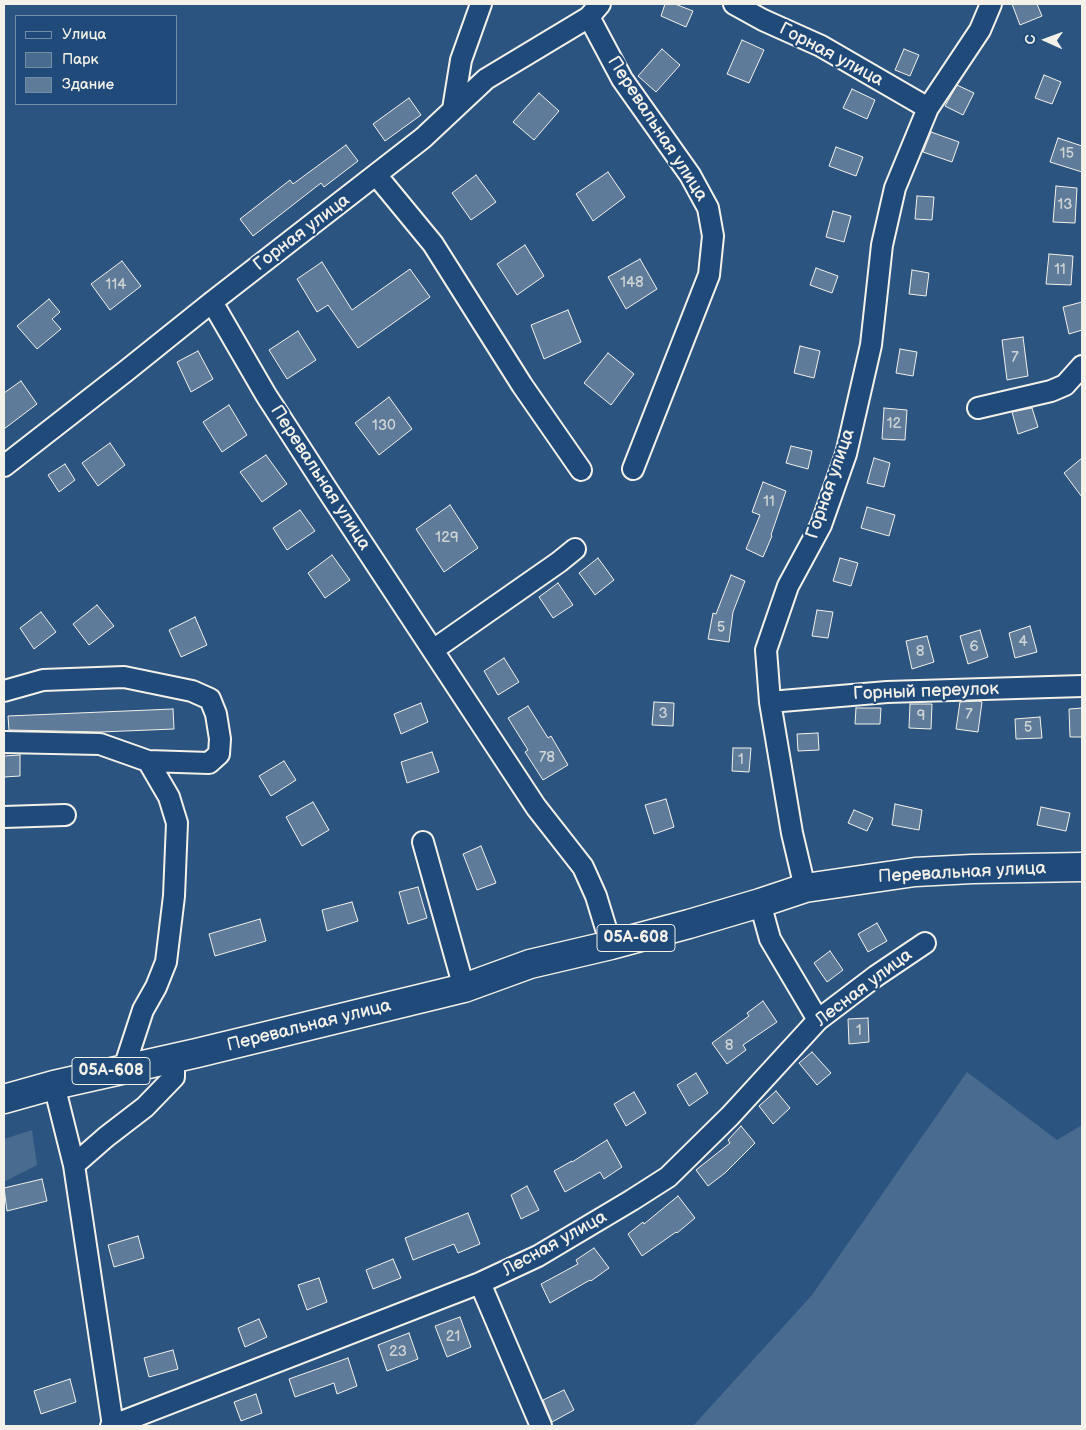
<!DOCTYPE html>
<html>
<head>
<meta charset="utf-8">
<style>
	body { margin:0 }
	#map { position:relative; width:1086px; height:1430px; overflow:hidden; background:#2c5481; font-family:"Balsamiq Sans",sans-serif }
	canvas { display:block }
	.frame { position:absolute; inset:0; border:5px solid #f4f1e8; pointer-events:none }
	.legend { position:absolute; left:15px; top:15px; width:162px; height:90px; box-sizing:border-box; background:#1f4a7a; border:1px solid #748da6; margin:0; padding:6px 9px; list-style:none; font-size:15px; color:#f4f1e8 }
	.legend li { display:flex; align-items:center; gap:10px; height:25px }
	.legend b { width:25px; border:1px solid #748da6 }
	.north { position:absolute; left:1021px; top:15px; width:50px; height:50px; -webkit-text-stroke:4px #1f4a7a; paint-order:stroke; rotate:272deg; font-size:14px; font-weight:700; line-height:20px; text-align:center; color:#f4f1e8 }
	.north::after { content:''; display:block; margin:auto; width:18px; height:22px; background:#f4f1e8; clip-path:polygon(50% 0,100% 100%,50% 72%,0 100%) }
</style>
</head>
<body>
<div id="map">
<canvas width="1086" height="1430"></canvas>
<div class="frame"></div>
<ul class="legend">
<li><b style="height:6px;background:#1f4a7a"></b>Улица</li>
<li><b style="height:14px;background:#496b90"></b>Парк</li>
<li><b style="height:14px;background:#5e7b9a"></b>Здание</li>
</ul>
<div class="north">С</div>
</div>
<script>
const ctx = document.querySelector('canvas').getContext('2d');
ctx.lineJoin = 'round';
function paint(path, color) { ctx.fillStyle = color; ctx.fill(path, 'evenodd'); }
const poly = rows => new Path2D(rows.map(r => 'M' + r).join(''));
function trace(path, color, width, dash) { ctx.strokeStyle = color; ctx.lineWidth = width; ctx.lineCap = dash ? 'butt' : 'round'; ctx.setLineDash(dash || []); ctx.stroke(path); }
function label(font, color, halo, rows, align = 'center') {
  ctx.font = font + ' "Balsamiq Sans",sans-serif'; ctx.lineWidth = 4.5; ctx.setLineDash([]); ctx.textBaseline = 'middle'; ctx.strokeStyle = halo; ctx.fillStyle = color; for (const [text, x, y, turn = 0] of rows) {
    ctx.save(); ctx.translate(x, y); ctx.rotate((+turn || 0) * Math.PI / 180); ctx.textAlign = isNaN(turn) ? turn : align; if (halo) ctx.strokeText(text, 0, 0); ctx.fillText(text, 0, 0); ctx.restore();
  }
}
paint(poly([
	[967,1072,1057,1140,1082,1125,1082,1426,693,1426,812,1295],
	[32,1130,37,1165,4,1182,4,1139]
]), '#496b90');
const building = poly([
	[665,4,675,4,693,11,686,27,661,16,665,4],
	[1012,4,1037,4,1042,16,1020,25,1012,4],
	[742,40,764,50,749,83,727,74,742,40],
	[662,49,680,65,656,92,638,76,662,49],
	[904,49,919,55,910,76,895,70,904,49],
	[1044,75,1061,82,1052,104,1035,98,1044,75],
	[957,85,974,93,963,115,945,106,957,85],
	[852,89,875,100,867,119,843,108,852,89],
	[539,93,559,111,534,140,513,122,539,93],
	[409,98,421,115,385,141,373,124,409,98],
	[931,132,959,142,952,162,923,152,931,132],
	[1058,138,1082,146,1082,172,1050,162,1058,138],
	[346,145,358,161,324,187,321,183,253,236,240,219,290,180,293,184,346,145],
	[836,147,863,157,856,176,829,166,836,147],
	[608,172,625,197,593,221,576,194,608,172],
	[476,175,496,202,471,220,452,193,476,175],
	[1056,186,1077,188,1075,223,1053,222,1056,186],
	[917,196,934,197,932,220,915,219,917,196],
	[833,211,851,216,844,242,826,237,833,211],
	[525,245,544,276,517,295,497,264,525,245],
	[1049,254,1073,256,1071,285,1046,284,1049,254],
	[640,259,657,289,626,309,608,277,640,259],
	[122,261,141,286,110,310,91,284,122,261],
	[322,262,352,310,410,269,430,297,358,348,328,305,317,312,297,279,322,262],
	[816,268,838,276,832,293,810,285,816,268],
	[912,270,929,273,926,296,909,294,912,270],
	[49,299,60,312,52,319,61,329,37,349,17,326,49,299],
	[1082,302,1082,330,1069,334,1063,307,1082,302],
	[568,310,581,342,544,359,531,325,568,310],
	[298,331,316,360,287,379,269,350,298,331],
	[1023,337,1028,376,1007,380,1002,340,1023,337],
	[800,346,820,351,814,378,794,373,800,346],
	[900,349,917,352,913,376,896,373,900,349],
	[198,351,213,379,191,392,177,362,198,351],
	[608,353,634,374,611,405,584,383,608,353],
	[21,381,37,404,4,429,4,393,21,381],
	[389,397,412,429,379,455,355,423,389,397],
	[229,405,247,435,222,452,203,422,229,405],
	[884,408,907,410,905,440,882,439,884,408],
	[1032,408,1038,427,1018,434,1012,412,1032,408],
	[110,443,125,465,98,486,82,463,110,443],
	[791,446,812,451,808,469,786,463,791,446],
	[266,455,287,484,262,502,240,472,266,455],
	[874,458,890,463,884,487,867,483,874,458],
	[1082,458,1082,497,1064,473,1082,458],
	[65,464,75,480,59,492,48,475,65,464],
	[763,482,786,491,771,535,772,536,763,557,746,549,760,515,752,512,763,482],
	[450,505,478,548,444,572,416,529,450,505],
	[867,507,895,515,889,536,861,528,867,507],
	[300,510,315,531,287,550,273,528,300,510],
	[332,555,350,580,325,598,308,573,332,555],
	[598,558,614,580,595,595,579,573,598,558],
	[840,558,858,563,851,586,833,581,840,558],
	[731,575,745,581,733,612,729,642,708,639,713,613,716,614,731,575],
	[558,583,573,605,553,618,539,597,558,583],
	[97,605,114,626,89,645,73,624,97,605],
	[817,610,833,612,828,638,812,636,817,610],
	[41,612,56,632,34,649,20,628,41,612],
	[195,617,207,645,181,657,169,630,195,617],
	[1030,626,1037,652,1015,658,1009,633,1030,626],
	[980,630,988,657,968,664,960,636,980,630],
	[927,636,934,662,912,669,906,641,927,636],
	[504,658,519,682,498,695,484,671,504,658],
	[979,701,982,702,978,732,956,729,960,702,979,701],
	[654,702,674,703,673,726,652,725,654,702],
	[421,703,428,722,401,734,394,714,421,703],
	[910,704,932,704,931,729,909,728,910,704],
	[528,706,548,738,551,736,568,765,543,780,525,752,528,750,508,718,528,706],
	[856,708,881,708,880,724,855,724,856,708],
	[1082,708,1082,737,1070,737,1069,709,1082,708],
	[173,709,174,729,100,732,9,730,8,716,173,709],
	[1040,717,1042,738,1016,739,1015,719,1040,717],
	[818,733,819,750,798,751,797,734,818,733],
	[733,748,751,748,749,772,732,771,733,748],
	[432,752,439,772,407,783,401,762,432,752],
	[20,755,20,776,4,777,4,756,20,755],
	[284,761,296,780,271,796,259,776,284,761],
	[666,799,674,827,654,834,645,805,666,799],
	[313,802,329,830,302,846,286,817,313,802],
	[895,804,922,810,919,830,892,825,895,804],
	[1041,807,1070,813,1066,831,1037,825,1041,807],
	[854,810,873,818,867,831,848,823,854,810],
	[481,846,496,883,477,890,463,854,481,846],
	[418,887,427,918,408,924,399,892,418,887],
	[352,902,358,921,327,931,322,910,352,902],
	[260,919,266,941,215,956,209,934,260,919],
	[877,923,887,941,868,952,858,934,877,923],
	[830,951,843,970,827,982,814,963,830,951],
	[763,1001,777,1022,743,1045,746,1050,727,1064,712,1043,749,1016,747,1013,763,1001],
	[868,1018,869,1042,849,1044,848,1019,868,1018],
	[812,1052,831,1073,817,1085,799,1063,812,1052],
	[696,1073,708,1093,689,1106,677,1085,696,1073],
	[776,1091,790,1108,773,1124,759,1106,776,1091],
	[634,1092,646,1113,626,1126,614,1104,634,1092],
	[741,1126,755,1143,725,1173,708,1186,696,1170,730,1143,728,1140,741,1126],
	[607,1140,622,1167,604,1179,600,1172,565,1192,554,1171,572,1161,572,1162,607,1140],
	[42,1179,47,1201,7,1211,4,1188,42,1179],
	[527,1186,539,1210,521,1219,511,1195,527,1186],
	[678,1196,695,1218,677,1233,676,1232,642,1256,628,1234,643,1222,644,1224,678,1196],
	[468,1213,480,1244,458,1253,454,1244,413,1260,405,1238,468,1213],
	[138,1236,144,1258,114,1267,108,1245,138,1236],
	[594,1248,609,1268,591,1281,590,1280,550,1303,541,1284,578,1264,576,1260,594,1248],
	[393,1259,401,1278,373,1289,366,1270,393,1259],
	[319,1278,327,1302,307,1310,298,1285,319,1278],
	[460,1317,471,1347,447,1357,435,1326,460,1317],
	[259,1319,267,1337,245,1347,238,1328,259,1319],
	[409,1333,418,1359,387,1371,378,1345,409,1333],
	[173,1350,178,1369,149,1377,144,1358,173,1350],
	[348,1358,357,1386,337,1394,334,1383,295,1397,289,1379,348,1358],
	[70,1379,76,1402,41,1414,34,1391,70,1379],
	[564,1390,574,1410,552,1422,543,1400,564,1390],
	[256,1394,262,1413,241,1421,234,1402,256,1394]
]);
paint(building, '#5e7b9a');
trace(building, '#f4f1e8', 1);
const minor = poly([
	[734,4,763,20,821,46,928,108],
	[589,17,622,79,690,175,708,208,713,236,709,275,633,469],
	[453,109,461,60,481,4],
	[377,176,433,244,522,385,581,470],
	[212,302,266,395,328,491,536,807,583,867,596,896,611,945],
	[978,408,1051,391,1065,385,1082,366],
	[4,466,126,371,212,302,423,138,486,79,589,17,600,4],
	[433,650,559,562,575,549],
	[4,691,43,680,124,677,192,691,210,699,216,714,220,739,219,754,209,763,148,761],
	[770,702,887,692,1082,686],
	[4,742,100,744,148,761,169,797,177,823,174,896,166,962,156,987,143,1010,124,1068],
	[4,817,65,815],
	[423,842,464,988],
	[805,888,792,833,770,702,766,650,788,586,821,525,846,454,871,345,882,245,895,188,928,108,980,30,991,4],
	[760,903,770,939,818,1020],
	[54,1085,74,1165,113,1426],
	[74,1165,106,1137,145,1107,174,1077,174,1057],
	[480,1283,541,1426],
	[111,1426,480,1283,538,1256,632,1200,668,1177,730,1116,818,1020,876,976,925,943]
]);
const highway = poly([
	[4,1099,54,1085,197,1053,464,988,530,964,611,945,689,924,760,903,805,888,915,872,972,869,1082,867]
]);
trace(minor, '#f4f1e8', 24);
trace(highway, '#f4f1e8', 31);
trace(minor, '#1f4a7a', 20);
trace(highway, '#1f4a7a', 28);
label('15px', '#ced4d4', null, [
	["15",1067,154],
	["13",1065,205],
	["11",1060,270],
	["148",632,283],
	["114",116,285],
	["7",1015,358],
	["12",894,424],
	["130",384,426],
	["11",769,502],
	["129",447,538],
	["5",721,628],
	["4",1023,642],
	["6",974,647],
	["8",920,652],
	["3",663,714],
	["7",969,715],
	["9",921,716],
	["5",1028,728],
	["78",547,758],
	["1",741,760],
	["1",859,1031],
	["8",729,1046],
	["21",453,1337],
	["23",398,1352]
]);
for (const [x, y, w] of [
	[636,938,78],
	[111,1071,78]
]) { const box = new Path2D(); box.roundRect(x - w / 2, y - 13.5, w, 27, 4); ctx.fillStyle = '#1f4a7a'; ctx.fill(box); trace(box, '#f4f1e8', 1); }
label('bold 16px', '#f4f1e8', null, [
	["05А-608",636,938],
	["05А-608",111,1071]
]);
label('18px', '#f4f1e8', '#1f4a7a', [
	["Горная улица",831,55,28],
	["Перевальная улица",657,129,57],
	["Горная улица",302,233,-37],
	["Перевальная улица",320,478,57],
	["Горная улица",831,484,-71],
	["Горный переулок",926,692,-2],
	["Перевальная улица",962,873,-3],
	["Лесная улица",864,988,-37],
	["Перевальная улица",309,1026,-14],
	["Лесная улица",555,1244,-29]
]);
</script>
</body>
</html>
